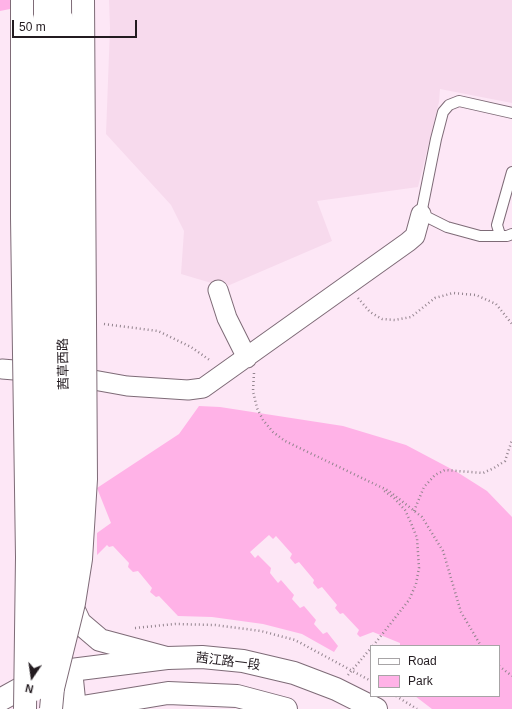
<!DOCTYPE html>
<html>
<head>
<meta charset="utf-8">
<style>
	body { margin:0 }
	#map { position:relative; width:512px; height:709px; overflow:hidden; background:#fde7f6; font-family:Helvetica,sans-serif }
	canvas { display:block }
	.legend { position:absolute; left:370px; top:645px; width:130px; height:52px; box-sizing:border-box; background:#fff; border:1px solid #a7a4a6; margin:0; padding:5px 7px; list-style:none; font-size:12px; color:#231b20 }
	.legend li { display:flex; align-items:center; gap:8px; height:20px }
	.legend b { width:20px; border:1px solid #a7a4a6 }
	.north { position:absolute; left:12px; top:657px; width:40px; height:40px; -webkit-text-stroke:3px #fff; paint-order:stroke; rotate:193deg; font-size:11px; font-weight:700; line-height:16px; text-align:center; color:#231b20 }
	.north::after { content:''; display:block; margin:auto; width:14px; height:18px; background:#231b20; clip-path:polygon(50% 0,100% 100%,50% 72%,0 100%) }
	.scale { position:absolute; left:12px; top:20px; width:125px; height:18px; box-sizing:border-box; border:2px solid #231b20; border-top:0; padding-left:5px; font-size:12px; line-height:14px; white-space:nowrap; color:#231b20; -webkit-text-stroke:3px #fff; paint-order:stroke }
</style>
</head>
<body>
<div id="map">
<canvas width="512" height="709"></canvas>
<ul class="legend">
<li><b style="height:5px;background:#fff"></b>Road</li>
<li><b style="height:11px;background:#ffb2e7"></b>Park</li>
</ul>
<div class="north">N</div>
<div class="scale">50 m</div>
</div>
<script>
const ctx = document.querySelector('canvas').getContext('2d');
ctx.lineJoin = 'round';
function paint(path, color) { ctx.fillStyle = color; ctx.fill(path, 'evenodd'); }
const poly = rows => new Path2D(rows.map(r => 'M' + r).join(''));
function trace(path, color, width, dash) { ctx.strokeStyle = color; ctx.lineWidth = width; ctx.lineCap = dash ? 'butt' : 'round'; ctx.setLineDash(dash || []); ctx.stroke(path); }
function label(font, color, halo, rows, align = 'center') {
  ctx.font = font + ' Helvetica,"Noto Sans SC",sans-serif'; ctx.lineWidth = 3; ctx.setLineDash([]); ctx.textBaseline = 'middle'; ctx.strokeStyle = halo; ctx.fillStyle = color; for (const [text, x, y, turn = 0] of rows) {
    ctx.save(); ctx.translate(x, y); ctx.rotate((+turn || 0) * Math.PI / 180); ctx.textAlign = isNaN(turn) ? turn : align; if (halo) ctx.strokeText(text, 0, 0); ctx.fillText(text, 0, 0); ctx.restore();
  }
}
paint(poly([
	[109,0,512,0,512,103,440,89,439,102,418,187,317,201,332,241,225,287,181,274,184,231,171,205,106,134,110,28]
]), '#f7daed');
paint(poly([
	[0,0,10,0,10,9,0,11],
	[199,406,220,407,343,426,406,445,457,472,487,491,512,517,512,709,432,709,415,696,499,696,499,646,400,646,400,643,373,632,360,637,357,634,359,630,343,613,340,614,335,608,337,605,322,587,318,589,313,583,314,580,299,562,295,564,290,558,292,554,276,536,273,539,269,535,250,552,255,558,258,555,271,568,270,573,278,583,281,580,294,595,292,599,300,608,304,606,316,620,314,624,323,634,327,632,338,646,334,652,302,634,263,624,212,617,178,616,159,596,156,597,150,592,152,588,138,571,133,572,128,567,129,563,113,546,109,547,107,545,97,555,97,533,111,523,97,488,179,434]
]), '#ffb2e7');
const service = poly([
	[512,113,459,101,449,105,443,112,436,139,421,214,447,227,480,236,507,236,512,234],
	[500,235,497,225,512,172]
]);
const minor = poly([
	[218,290,227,318,247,358],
	[2,369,39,372],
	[71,376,127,386,188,390,203,388,408,242,415,236,421,214]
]);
const tertiary = poly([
	[62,606,72,606,80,623,100,640,167,658]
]);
const secondary = poly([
	[0,700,29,684,71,670,167,658,202,657,243,661,294,673,336,689,376,709],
	[70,709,168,693,237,696,286,709]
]);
const primary = poly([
	[44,0,44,19],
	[62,0,62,19],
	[71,670,75,709]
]);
trace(service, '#7e6b77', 12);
trace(minor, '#7e6b77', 21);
trace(tertiary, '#7e6b77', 24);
trace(secondary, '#7e6b77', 24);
trace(primary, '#7e6b77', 24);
trace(poly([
	[358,298,370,312,382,319,395,320,411,317,435,298,453,293,476,295,496,304,512,324],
	[104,324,158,331,191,347,211,361],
	[254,373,253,391,257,408,263,420,273,432,285,441,389,491,422,517,443,551,461,612,481,646],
	[414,511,424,487,435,475,445,470,483,473,494,468,505,461,512,440],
	[135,628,175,624,215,625,261,631,295,640,371,681],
	[373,646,409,600,416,584,419,568,417,538,411,523,405,510,394,498,383,490],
	[499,666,512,676],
	[348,675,371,648],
	[396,696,417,709]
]), '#93848e', 2.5, [1, 3]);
trace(service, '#fff', 10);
trace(minor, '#fff', 19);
trace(tertiary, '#fff', 22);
trace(secondary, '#fff', 22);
trace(primary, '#fff', 22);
const primaryBridge = poly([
	[34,690,41,612,47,478,43,218,44,19],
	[51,709,60,613,65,479,62,19]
]);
const trunkBridge = poly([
	[22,0,22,218,27,557,25,709],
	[53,688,74,603,81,559,86,479,83,0]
]);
trace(primaryBridge, '#7e6b77', 24, []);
trace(trunkBridge, '#7e6b77', 24, []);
trace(primaryBridge, '#fff', 22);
trace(trunkBridge, '#fff', 22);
label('13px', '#231b20', '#fff', [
	["茜草西路",64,364,-91],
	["茜江路一段",228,662,7]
]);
</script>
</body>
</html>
